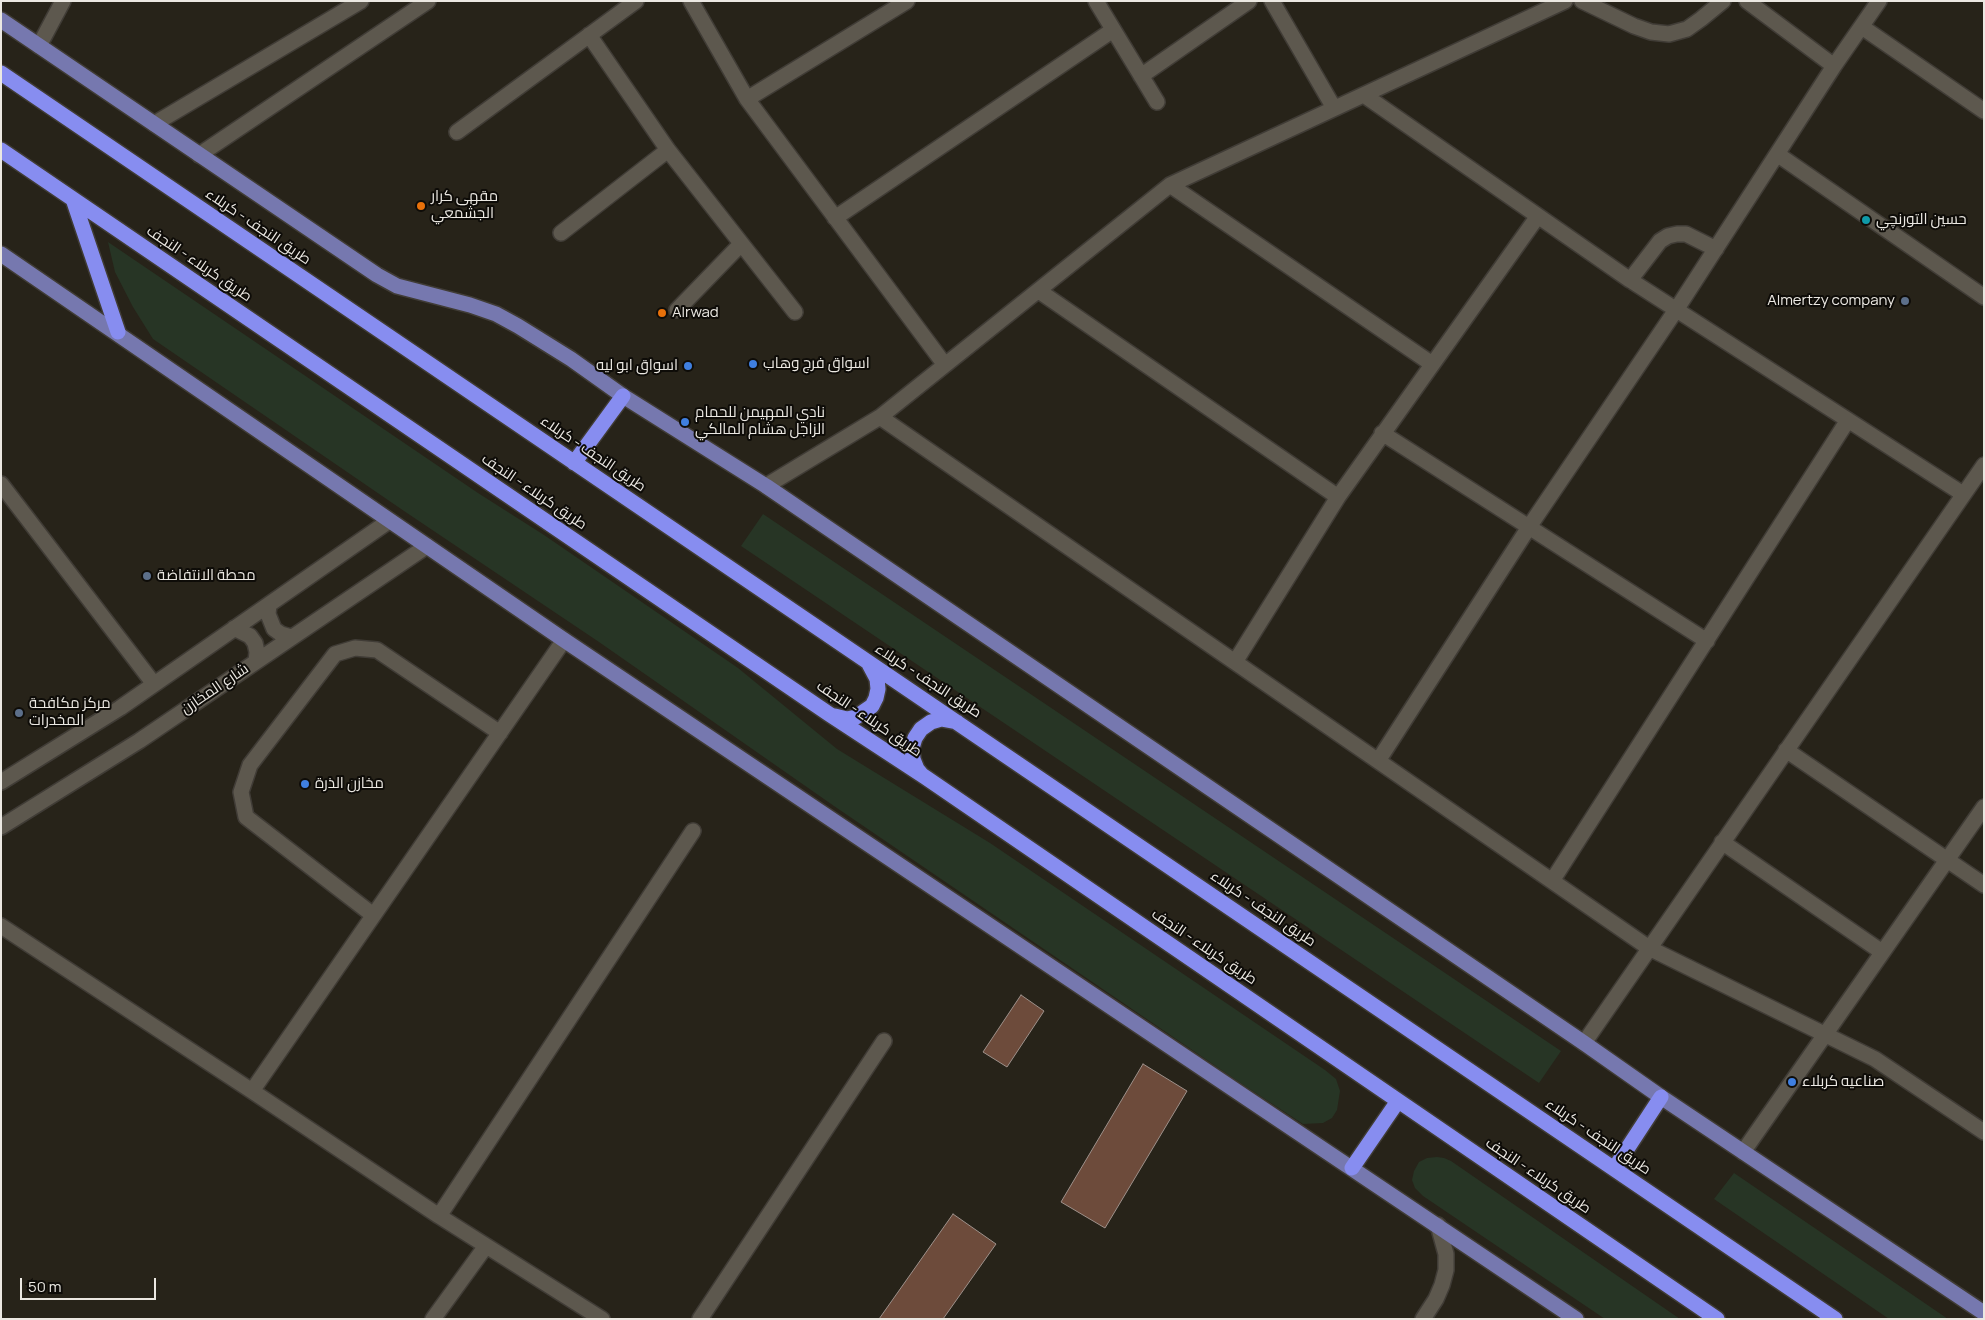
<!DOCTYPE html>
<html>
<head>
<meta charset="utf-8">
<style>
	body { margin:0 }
	#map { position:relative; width:1985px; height:1320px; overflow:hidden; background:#272319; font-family:Manrope,sans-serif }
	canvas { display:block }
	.frame { position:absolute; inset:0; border:2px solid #ebe8e2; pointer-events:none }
	.scale { position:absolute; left:20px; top:1278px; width:136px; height:22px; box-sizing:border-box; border:2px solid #ebe8e2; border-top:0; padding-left:6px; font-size:15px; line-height:18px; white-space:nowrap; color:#ebe8e2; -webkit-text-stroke:4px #0e0c08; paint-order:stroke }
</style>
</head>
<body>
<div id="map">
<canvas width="1985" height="1320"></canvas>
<div class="frame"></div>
<div class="scale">50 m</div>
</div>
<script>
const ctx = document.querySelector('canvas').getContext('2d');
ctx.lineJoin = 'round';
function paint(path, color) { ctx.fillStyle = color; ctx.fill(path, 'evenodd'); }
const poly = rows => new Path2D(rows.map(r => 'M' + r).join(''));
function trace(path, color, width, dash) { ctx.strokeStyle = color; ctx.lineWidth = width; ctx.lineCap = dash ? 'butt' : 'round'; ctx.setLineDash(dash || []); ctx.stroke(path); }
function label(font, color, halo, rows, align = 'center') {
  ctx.font = font + ' Manrope,Cairo,sans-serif'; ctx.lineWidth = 4; ctx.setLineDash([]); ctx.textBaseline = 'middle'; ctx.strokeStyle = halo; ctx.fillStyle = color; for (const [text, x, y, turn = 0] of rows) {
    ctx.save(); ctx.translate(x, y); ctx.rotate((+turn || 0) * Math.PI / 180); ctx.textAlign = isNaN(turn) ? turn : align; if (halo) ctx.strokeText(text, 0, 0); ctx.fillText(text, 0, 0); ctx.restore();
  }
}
paint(poly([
	[108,242,478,493,544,535,738,668,837,749,990,843,1325,1070,1336,1079,1340,1091,1337,1110,1332,1118,1323,1123,1303,1124,1242,1084,834,806,599,642,404,511,153,339,133,307,115,272],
	[763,514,1561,1051,1539,1083,741,546],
	[1437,1157,1444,1158,1451,1161,1680,1319,1605,1319,1423,1196,1415,1188,1412,1180,1414,1171,1419,1162,1427,1158],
	[1734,1173,1948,1319,1889,1319,1714,1199]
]), '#273525');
const building = poly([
	[1021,995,1044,1011,1007,1067,983,1052,1021,995],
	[1143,1064,1187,1091,1105,1228,1061,1202,1143,1064],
	[953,1214,996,1244,943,1319,879,1319,953,1214]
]);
paint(building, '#6d4b3b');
trace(building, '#9e918b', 1);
const minor = poly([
	[691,1,747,99,945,365],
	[1096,1,1157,102],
	[1272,1,1334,108],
	[1582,1,1634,26,1651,32,1669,34,1687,29,1701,19,1723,1],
	[1747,1,1834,66],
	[1862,27,1984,111],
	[589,35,668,150,795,312],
	[39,46,63,1],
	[1141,76,1249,1],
	[1364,95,1630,280,1963,494],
	[747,99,907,1],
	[154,124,361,1],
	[457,132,636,1],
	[1777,154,1984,297],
	[199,155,428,1],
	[1170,185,1432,364],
	[835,218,1113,30],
	[561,233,668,150],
	[1630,280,1660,241,1668,236,1677,234,1686,234,1716,249],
	[1039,291,1338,497],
	[677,310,741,244],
	[880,417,1649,948,1875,1059,1984,1132],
	[1382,433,1707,641],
	[1,484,154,684],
	[766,486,880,417,1170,185,1565,1],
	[269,605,268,614,274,629,281,634,291,637],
	[234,628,250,636,255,643,257,652,256,661],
	[1235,662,1338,497,1538,216],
	[1786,750,1984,885],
	[1378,761,1529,527,1676,310,1834,66,1879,1],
	[1,782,120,708,389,521],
	[1,827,139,741,427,546],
	[1722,842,1882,952],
	[1552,881,1848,420],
	[373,915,246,817,241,792,250,765,335,654,355,648,377,650,500,733],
	[1,926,252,1091,439,1216,602,1319],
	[1584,1043,1984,465],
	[252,1091,564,640],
	[1743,1152,1984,807],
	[439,1216,693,831],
	[433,1319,486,1246],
	[700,1319,884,1041],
	[1423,1319,1436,1299,1442,1285,1446,1270,1446,1254,1438,1225]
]);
const major = poly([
	[1,20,377,275,397,286,470,305,496,314,518,326,571,359,623,396,766,486,1584,1043,1661,1097,1984,1313],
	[1,254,564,640,1576,1319]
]);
const highway = poly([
	[1,73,1835,1319],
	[1,150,829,714,925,777,1717,1319],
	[73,199,118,332],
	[574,463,623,396],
	[835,716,847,719,856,717,872,706,876,698,878,689,877,679,869,664],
	[922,775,917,769,913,759,912,748,915,738,921,729,931,722,941,719,957,722],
	[1352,1168,1398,1101],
	[1614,1169,1661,1097]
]);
trace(minor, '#403c36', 18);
trace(major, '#403c36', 18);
trace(highway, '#403c36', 18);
trace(minor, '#5d584e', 15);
trace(major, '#7678af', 15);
trace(highway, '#878df0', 15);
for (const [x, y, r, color] of [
	[421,206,5,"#e8710a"],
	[1866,220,5,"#0f9aa8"],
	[1905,301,5,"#5c6f8a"],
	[662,313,5,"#e8710a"],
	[753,364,5,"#3f7fe0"],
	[688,366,5,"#3f7fe0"],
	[685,422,5,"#3f7fe0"],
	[147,576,5,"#5c6f8a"],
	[19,713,5,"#5c6f8a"],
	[305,784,5,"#3f7fe0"],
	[1792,1082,5,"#3f7fe0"]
]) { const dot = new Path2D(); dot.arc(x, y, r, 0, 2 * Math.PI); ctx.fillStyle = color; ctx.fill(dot); trace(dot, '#0e0c08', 2); }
label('15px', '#ebe8e2', '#0e0c08', [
	["مقهى كرار",431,197],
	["الجشمعي",431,214],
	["حسين التورنچي",1876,220],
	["Almertzy company",1895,301,"right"],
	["Alrwad",672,313],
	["اسواق فرج وهاب",763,364],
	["اسواق ابو ليه",678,366,"right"],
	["نادي المهيمن للحمام",695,413],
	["الزاجل هشام المالكي",695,430],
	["محطة الانتفاضة",157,576],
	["مركز مكافحة",29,704],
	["المخدرات",29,721],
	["مخازن الذرة",315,784],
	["صناعيه كربلاء",1802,1082]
], 'left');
label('15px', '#ebe8e2', '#0e0c08', [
	["طريق النجف - كربلاء",258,227,34],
	["طريق كربلاء - النجف",199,264,34],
	["طريق النجف - كربلاء",593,454,34],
	["طريق كربلاء - النجف",534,492,34],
	["طريق النجف - كربلاء",928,681,33],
	["شارع المخازن",215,689,-34],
	["طريق كربلاء - النجف",869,719,34],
	["طريق النجف - كربلاء",1263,909,34],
	["طريق كربلاء - النجف",1204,947,34],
	["طريق النجف - كربلاء",1598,1137,34],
	["طريق كربلاء - النجف",1538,1176,34]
]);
</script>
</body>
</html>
